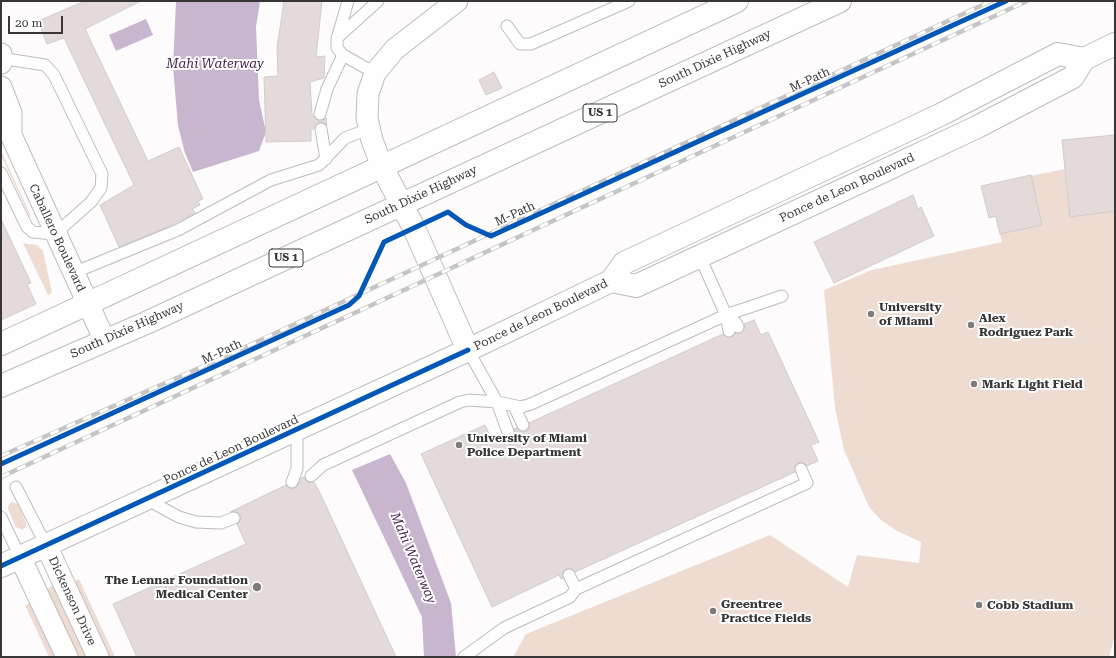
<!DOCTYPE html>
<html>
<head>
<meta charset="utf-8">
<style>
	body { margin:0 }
	#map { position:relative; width:1116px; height:658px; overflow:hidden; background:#fefbfc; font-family:"Roboto Serif",serif }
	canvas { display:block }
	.frame { position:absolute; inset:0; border:2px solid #383637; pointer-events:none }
	.scale { position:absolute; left:8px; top:16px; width:55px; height:18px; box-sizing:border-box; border:2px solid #383637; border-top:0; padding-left:5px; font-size:12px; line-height:14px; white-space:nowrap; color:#383637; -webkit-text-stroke:3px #fff; paint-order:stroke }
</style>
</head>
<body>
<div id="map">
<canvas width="1116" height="658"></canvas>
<div class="frame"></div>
<div class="scale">20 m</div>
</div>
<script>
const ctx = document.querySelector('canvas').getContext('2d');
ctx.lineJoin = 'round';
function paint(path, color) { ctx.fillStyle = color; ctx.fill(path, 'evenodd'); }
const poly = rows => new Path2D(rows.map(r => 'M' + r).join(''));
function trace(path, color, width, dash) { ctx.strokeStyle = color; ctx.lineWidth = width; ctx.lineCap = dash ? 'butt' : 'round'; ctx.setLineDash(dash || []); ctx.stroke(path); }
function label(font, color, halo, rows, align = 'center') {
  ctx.font = font + ' "Roboto Serif",serif'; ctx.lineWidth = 4; ctx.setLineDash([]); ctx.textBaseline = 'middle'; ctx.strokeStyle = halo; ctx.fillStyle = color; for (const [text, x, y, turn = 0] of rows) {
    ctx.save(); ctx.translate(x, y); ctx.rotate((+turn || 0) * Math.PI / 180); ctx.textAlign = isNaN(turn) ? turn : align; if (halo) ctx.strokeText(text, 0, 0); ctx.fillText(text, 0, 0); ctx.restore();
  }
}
paint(poly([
	[1115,135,1115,635,1109,657,513,657,526,634,770,535,848,587,857,555,919,563,921,542,897,531,881,520,869,507,844,450,835,408,824,290,872,270,1002,242,995,217,989,218,981,186,1065,169,1062,140],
	[1,151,31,216,30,217,1,155],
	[23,243,37,245,43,251,52,293,48,295],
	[11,502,18,504,26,523,26,527,22,530,16,527,8,509,8,506],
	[79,579,115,657,109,657,74,582],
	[51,586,55,588,87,657,77,657,47,590],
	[30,603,56,657,49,657,25,605]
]), '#eedcd2');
paint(poly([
	[176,1,260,1,256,27,259,100,266,132,259,151,193,172,185,153,178,126,173,67],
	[146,19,153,35,116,51,109,35],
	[390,454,406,483,451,603,456,657,424,657,422,617,352,470]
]), '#c8b6ce');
const building = poly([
	[85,1,141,1,85,29,148,161,179,147,203,199,198,201,200,205,192,209,195,213,167,227,119,247,100,205,134,185,64,38,47,44,38,21,85,1],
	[284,1,322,1,316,57,325,56,324,78,310,82,312,115,318,121,322,121,326,117,327,125,319,122,316,124,314,129,311,129,311,141,266,142,264,77,278,76,277,48,284,1],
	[494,72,502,88,486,95,479,80,494,72],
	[1115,135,1115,211,1070,217,1062,140,1115,135],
	[1031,175,1042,225,1000,234,996,216,989,218,981,186,1031,175],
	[913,195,918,209,921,207,934,236,834,283,814,242,913,195],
	[1,219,31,283,27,284,36,304,1,320,1,219],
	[754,320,761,335,768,332,819,442,811,445,818,461,807,466,802,462,798,463,794,468,795,472,575,572,572,569,566,569,563,572,563,578,561,579,559,575,492,607,421,454,485,425,492,440,502,435,506,439,511,438,515,434,514,429,517,428,519,431,526,431,529,429,529,423,723,334,730,338,736,333,741,333,744,330,744,324,754,320],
	[304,477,309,483,314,482,321,495,396,657,137,657,113,604,246,544,237,524,241,519,240,515,235,511,230,512,286,485,290,489,296,488,301,478,304,477]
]);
paint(building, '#e4dad9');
trace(building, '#cfcdcd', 1);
const lane = poly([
	[348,1,337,39,337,48,343,55,375,73],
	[507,26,520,44,531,44,629,1],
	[337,38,378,1],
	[320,114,327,89,343,55],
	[321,129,326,159],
	[1,173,27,227,33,232,43,233,55,234,91,202,101,188,102,174,54,75,45,65,13,60,1,56],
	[700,257,726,315,729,331],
	[73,273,178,230,271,180,319,165,345,138,369,129],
	[726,315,736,323,738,327],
	[468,350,497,402,508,432],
	[514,406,523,425],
	[311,476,323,465,460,402,469,400,497,402,521,407,531,404,726,315,782,296],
	[292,482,297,469,297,430],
	[16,487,46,545],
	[146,499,179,517,196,522,221,523,234,518],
	[1,517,20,557],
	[569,575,576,589],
	[464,657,504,628,570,597,576,589,807,483,801,469]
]);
const street = poly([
	[1,54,1,63],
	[1,87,11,113,11,135],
	[1,126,11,135,105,341],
	[382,167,372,140,367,118,368,94,375,73,395,49,457,1],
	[46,545,98,657],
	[20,557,67,657]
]);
const secondary = poly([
	[382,167,414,228,468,350],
	[611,281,624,263,940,115,1058,54,1084,59],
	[1,566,468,350,611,281,636,286,875,175,977,127,1073,77,1084,59,1115,44]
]);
const highway = poly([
	[1,344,737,1],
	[1,386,146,323,840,1]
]);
trace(lane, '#bebcbd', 13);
trace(street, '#bebcbd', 23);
trace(secondary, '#bebcbd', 24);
trace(highway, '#bebcbd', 24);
trace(lane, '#fffeff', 11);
trace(street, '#fffeff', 21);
trace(secondary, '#fffeff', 22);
trace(highway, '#fffeff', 22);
const rail = poly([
	[1,456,224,357,991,1],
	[1,477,1027,1]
]);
trace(rail, '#c6c5c5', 4.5);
trace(rail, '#fff', 3, [9]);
trace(poly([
	[1,464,349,305,359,296,384,242,448,212,466,225,491,236,1006,1],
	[1,566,468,350]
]), '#0057b8', 5);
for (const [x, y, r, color] of [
	[871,314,4,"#7d7b7c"],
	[971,325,4,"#7d7b7c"],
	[974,384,4,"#7d7b7c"],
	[459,445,4,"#7d7b7c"],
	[257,587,5,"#7d7b7c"],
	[979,605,4,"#7d7b7c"],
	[713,611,4,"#7d7b7c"]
]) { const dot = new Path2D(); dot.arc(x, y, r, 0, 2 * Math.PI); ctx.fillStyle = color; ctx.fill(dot); trace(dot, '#fff', 1.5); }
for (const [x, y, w] of [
	[600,113,34],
	[286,258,34]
]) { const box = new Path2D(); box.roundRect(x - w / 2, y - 9, w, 18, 3); ctx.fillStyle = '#fff'; ctx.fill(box); trace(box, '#383637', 1); }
label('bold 11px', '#383637', null, [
	["US 1",600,113],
	["US 1",286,258]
]);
label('12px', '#383637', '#fff', [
	["South Dixie Highway",715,59,-25],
	["M-Path",810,80,-25],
	["Ponce de Leon Boulevard",847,188,-25],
	["South Dixie Highway",421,195,-25],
	["M-Path",515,214,-24],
	["Caballero Boulevard",57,238,65],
	["Ponce de Leon Boulevard",541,315,-26],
	["South Dixie Highway",127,330,-24],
	["M-Path",222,352,-25],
	["Ponce de Leon Boulevard",231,450,-25],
	["Dickenson Drive",72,601,65]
]);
label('bold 12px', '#383637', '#fff', [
	["University",879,307],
	["of Miami",879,321],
	["Alex",979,318],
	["Rodriguez Park",979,332],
	["Mark Light Field",982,384],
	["University of Miami",467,438],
	["Police Department",467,452],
	["The Lennar Foundation",248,580,"right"],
	["Medical Center",248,594,"right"],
	["Greentree",721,604],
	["Practice Fields",721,618],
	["Cobb Stadium",987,605]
], 'left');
label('italic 13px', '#3e1e4b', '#fff', [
	["Mahi Waterway",215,64],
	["Mahi Waterway",413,558,67]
]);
</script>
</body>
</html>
